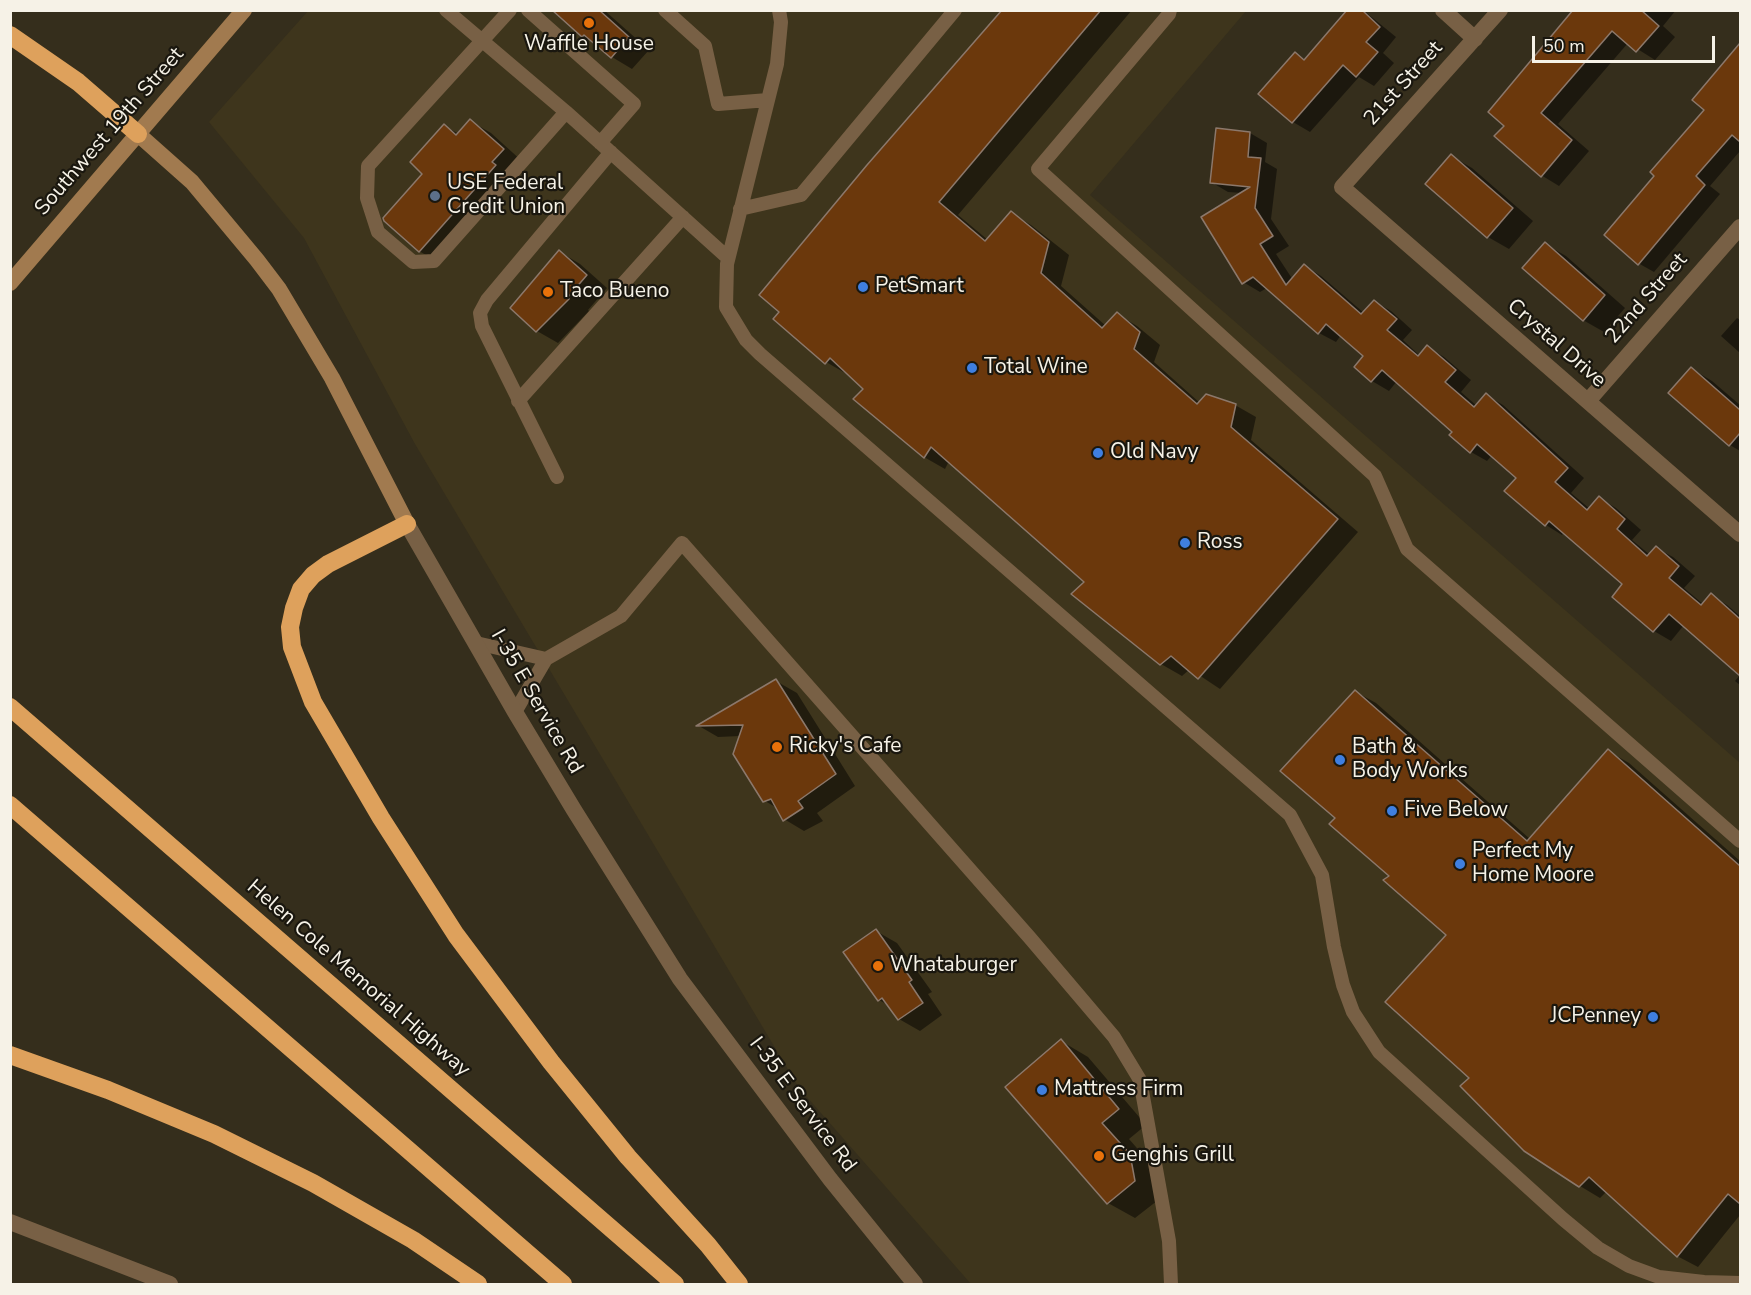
<!DOCTYPE html>
<html>
<head>
<meta charset="utf-8">
<style>
	body { margin:0 }
	#map { position:relative; width:1751px; height:1295px; overflow:hidden; background:#352e1c; font-family:"Nunito Sans",sans-serif }
	canvas { display:block }
	.frame { position:absolute; inset:0; border:12px solid #f6f2e7; pointer-events:none }
	.scale { position:absolute; left:1532px; top:36px; width:183px; height:27px; box-sizing:border-box; border:3px solid #f6f2e7; border-top:0; padding-left:8px; font-size:18px; line-height:21px; white-space:nowrap; color:#f6f2e7; -webkit-text-stroke:4px #1a170f; paint-order:stroke }
</style>
</head>
<body>
<div id="map">
<canvas width="1751" height="1295"></canvas>
<div class="frame"></div>
<div class="scale">50 m</div>
</div>
<script>
const ctx = document.querySelector('canvas').getContext('2d');
ctx.lineJoin = 'round';
function paint(path, color) { ctx.fillStyle = color; ctx.fill(path, 'evenodd'); }
const poly = rows => new Path2D(rows.map(r => 'M' + r).join(''));
function trace(path, color, width, dash) { ctx.strokeStyle = color; ctx.lineWidth = width; ctx.lineCap = dash ? 'butt' : 'round'; ctx.setLineDash(dash || []); ctx.stroke(path); }
function label(font, color, halo, rows, align = 'center') {
  ctx.font = font + ' "Nunito Sans",sans-serif'; ctx.lineWidth = 4.5; ctx.setLineDash([]); ctx.textBaseline = 'middle'; ctx.strokeStyle = halo; ctx.fillStyle = color; for (const [text, x, y, turn = 0] of rows) {
    ctx.save(); ctx.translate(x, y); ctx.rotate((+turn || 0) * Math.PI / 180); ctx.textAlign = isNaN(turn) ? turn : align; if (halo) ctx.strokeText(text, 0, 0); ctx.fillText(text, 0, 0); ctx.restore();
  }
}
paint(poly([
	[308,11,1246,11,1090,195,1740,763,1740,1284,971,1284,799,1088,415,444,304,238,209,122]
]), '#3e351c');
paint(poly([
	[554,10,604,10,649,50,632,69,612,57,597,44,583,36],
	[1004,10,1132,10,958,215,988,240,1011,213,1031,225,1069,255,1061,286,1106,326,1117,314,1137,326,1160,345,1154,362,1200,403,1235,405,1256,417,1251,440,1358,532,1220,689,1190,669,1182,676,1161,664,1073,594,1087,582,949,461,945,469,924,457,865,389,848,373,847,374,826,362],
	[1349,10,1363,10,1396,37,1383,53,1394,63,1374,86,1359,77,1310,132,1293,122,1260,94,1295,54,1306,60],
	[1577,10,1676,10,1663,26,1675,37,1655,60,1628,43,1558,124,1589,151,1559,186,1541,175,1506,125],
	[1740,44,1740,151,1710,186,1720,194,1654,272,1638,263,1657,176,1706,110,1694,99],
	[470,121,491,133,523,162,440,263,419,251,424,174,444,126,459,134],
	[1217,130,1250,133,1267,143,1265,162,1277,169,1271,219,1289,246,1276,254,1293,280,1305,266,1321,276,1364,313,1374,301,1391,311,1412,330,1403,340,1420,356,1428,347,1444,357,1471,380,1461,392,1477,406,1486,395,1503,405,1584,478,1571,493,1590,509,1599,498,1616,508,1641,530,1632,540,1650,555,1656,548,1673,557,1695,576,1684,588,1703,604,1711,595,1727,605,1740,616,1740,674,1684,625,1671,641,1654,631,1614,596,1625,584,1564,532,1562,535,1546,525,1518,478,1492,455,1487,461,1471,452,1455,432,1397,381,1389,391,1372,381,1356,367,1365,356,1341,335,1336,342,1319,333,1267,288,1260,292,1243,282,1243,193,1228,192,1211,182],
	[1451,156,1472,168,1533,221,1509,249,1488,237,1427,184],
	[1545,244,1566,256,1625,308,1604,332,1583,320],
	[560,252,580,264,607,288,588,310,589,311,558,343,537,331,512,308],
	[1737,318,1740,320,1740,353,1721,336],
	[1692,369,1712,381,1740,405,1740,451,1730,445],
	[1740,675,1740,685,1735,681],
	[776,681,797,693,855,786,817,813,823,821,804,831,784,819,777,808,765,801,740,736,718,737,699,726],
	[1356,692,1376,703,1530,839,1608,751,1629,763,1740,861,1740,1215,1698,1267,1677,1256,1607,1191,1600,1198,1580,1186,1472,1078,1448,935,1337,818],
	[876,931,897,943,932,992,928,994,942,1015,920,1031,899,1019,890,1006,879,1000],
	[1061,1041,1088,1057,1146,1125,1129,1139,1157,1171,1162,1197,1135,1218,1108,1203]
]), '#0007');
const building = poly([
	[552,10,599,10,629,37,611,58,584,35,582,37,552,10],
	[1002,10,1101,10,939,202,985,241,1011,211,1049,242,1041,273,1102,328,1117,312,1140,332,1134,349,1197,404,1206,394,1236,404,1231,427,1338,519,1198,679,1171,656,1160,665,1071,594,1084,582,931,447,924,458,853,399,863,389,830,358,825,364,773,319,779,312,759,295,867,165,1002,10],
	[1347,10,1362,10,1380,27,1366,42,1378,52,1356,77,1343,65,1292,123,1258,94,1295,52,1304,60,1347,10],
	[1573,10,1641,10,1659,26,1636,52,1612,31,1541,113,1572,140,1541,177,1494,136,1504,126,1488,112,1573,10],
	[1740,43,1740,142,1732,135,1696,176,1705,185,1638,265,1604,235,1654,176,1650,172,1704,110,1692,100,1740,43],
	[470,119,504,149,492,162,496,165,419,252,384,221,383,218,422,174,410,162,444,124,456,135,470,119],
	[1216,128,1250,132,1248,157,1261,158,1255,208,1273,236,1260,244,1286,285,1304,264,1361,314,1374,300,1397,319,1387,330,1418,356,1427,345,1456,370,1445,382,1474,407,1486,393,1568,468,1555,482,1587,510,1599,496,1625,519,1617,529,1647,556,1656,546,1679,566,1669,578,1701,605,1711,593,1740,619,1740,676,1669,614,1653,632,1612,597,1622,584,1549,521,1545,526,1504,491,1516,478,1477,444,1470,453,1449,435,1452,432,1382,370,1371,382,1354,367,1363,356,1326,324,1318,334,1253,277,1242,284,1201,217,1250,187,1210,183,1216,128],
	[1451,154,1513,208,1487,238,1425,184,1451,154],
	[1545,242,1605,295,1583,321,1522,268,1545,242],
	[559,250,587,275,568,297,569,299,536,332,510,308,559,250],
	[1691,367,1740,410,1740,433,1729,446,1668,393,1691,367],
	[776,679,836,774,798,801,803,808,783,821,771,799,763,802,733,754,743,725,696,726,776,679],
	[1355,690,1527,841,1608,749,1740,866,1740,1204,1728,1194,1677,1257,1589,1177,1579,1187,1524,1151,1460,1086,1469,1078,1385,1002,1446,935,1383,880,1389,876,1329,824,1335,818,1280,771,1355,690],
	[876,929,912,980,909,982,923,1003,898,1020,882,998,878,1001,843,952,876,929],
	[1061,1039,1119,1109,1102,1123,1130,1154,1135,1181,1107,1204,1005,1087,1061,1039]
]);
paint(building, '#6b380c');
trace(building, '#8c786b', 1.5);
trace(poly([
	[446,10,566,112,728,258],
	[510,10,368,166,367,198,378,232,413,262,434,261,566,112],
	[528,10,634,104,600,143],
	[665,10,705,46,718,104,768,100],
	[779,10,781,22,777,64,727,264,726,307,746,340,760,354,1290,815,1322,875,1334,947,1343,985,1353,1012,1379,1052,1563,1219,1598,1248,1629,1266,1659,1277,1704,1282,1740,1283],
	[1170,10,1169,14,1038,169,1375,476,1407,549,1740,841],
	[740,209,801,195,955,10],
	[518,401,683,217],
	[557,477,482,326,480,313,487,300,611,152],
	[476,643,546,659],
	[515,712,546,659,621,616,682,543,1030,938,1114,1037,1140,1080,1169,1241,1171,1284]
]), '#786045', 14);
trace(poly([
	[1443,10,1475,39],
	[1500,10,1342,187,1740,534],
	[1588,401,1740,227]
]), '#786045', 16);
trace(poly([
	[407,524,515,712,574,810,680,979,830,1179,915,1284],
	[10,1222,170,1284]
]), '#786045', 16);
trace(poly([
	[138,134,192,182,257,260,279,289,332,378,407,524],
	[10,283,244,10]
]), '#a17a4f', 16);
trace(poly([
	[10,35,78,82,138,134],
	[407,524,328,564,313,575,301,589,294,608,290,627,292,647,313,702,381,818,456,935,551,1062,628,1157,708,1245,739,1284],
	[10,707,675,1284],
	[10,805,563,1284],
	[10,1055,108,1090,214,1134,313,1183,413,1240,478,1284]
]), '#dea15c', 18);
for (const [x, y, r, color] of [
	[589,23,6,"#e8710a"],
	[435,196,6,"#5c6f8a"],
	[863,287,6,"#3f7fe0"],
	[548,292,6,"#e8710a"],
	[972,368,6,"#3f7fe0"],
	[1098,453,6,"#3f7fe0"],
	[1185,543,6,"#3f7fe0"],
	[777,747,6,"#e8710a"],
	[1340,760,6,"#3f7fe0"],
	[1392,811,6,"#3f7fe0"],
	[1460,864,6,"#3f7fe0"],
	[878,966,6,"#e8710a"],
	[1653,1017,6,"#3f7fe0"],
	[1042,1090,6,"#3f7fe0"],
	[1099,1156,6,"#e8710a"]
]) { const dot = new Path2D(); dot.arc(x, y, r, 0, 2 * Math.PI); ctx.fillStyle = color; ctx.fill(dot); trace(dot, '#1a170f', 2); }
label('21px', '#f6f2e7', '#1a170f', [
	["Waffle House",589,45,"center"],
	["USE Federal",447,184],
	["Credit Union",447,208],
	["PetSmart",875,287],
	["Taco Bueno",560,292],
	["Total Wine",984,368],
	["Old Navy",1110,453],
	["Ross",1197,543],
	["Ricky's Cafe",789,747],
	["Bath &",1352,748],
	["Body Works",1352,772],
	["Five Below",1404,811],
	["Perfect My",1472,852],
	["Home Moore",1472,876],
	["Whataburger",890,966],
	["JCPenney",1641,1017,"right"],
	["Mattress Firm",1054,1090],
	["Genghis Grill",1111,1156]
], 'left');
label('21px', '#f6f2e7', '#1a170f', [
	["21st Street",1404,84,-48],
	["Southwest 19th Street",110,132,-49],
	["22nd Street",1647,299,-49],
	["Crystal Drive",1556,344,41],
	["I-35 E Service Rd",536,702,60],
	["Helen Cole Memorial Highway",358,979,41],
	["I-35 E Service Rd",802,1105,53]
]);
</script>
</body>
</html>
